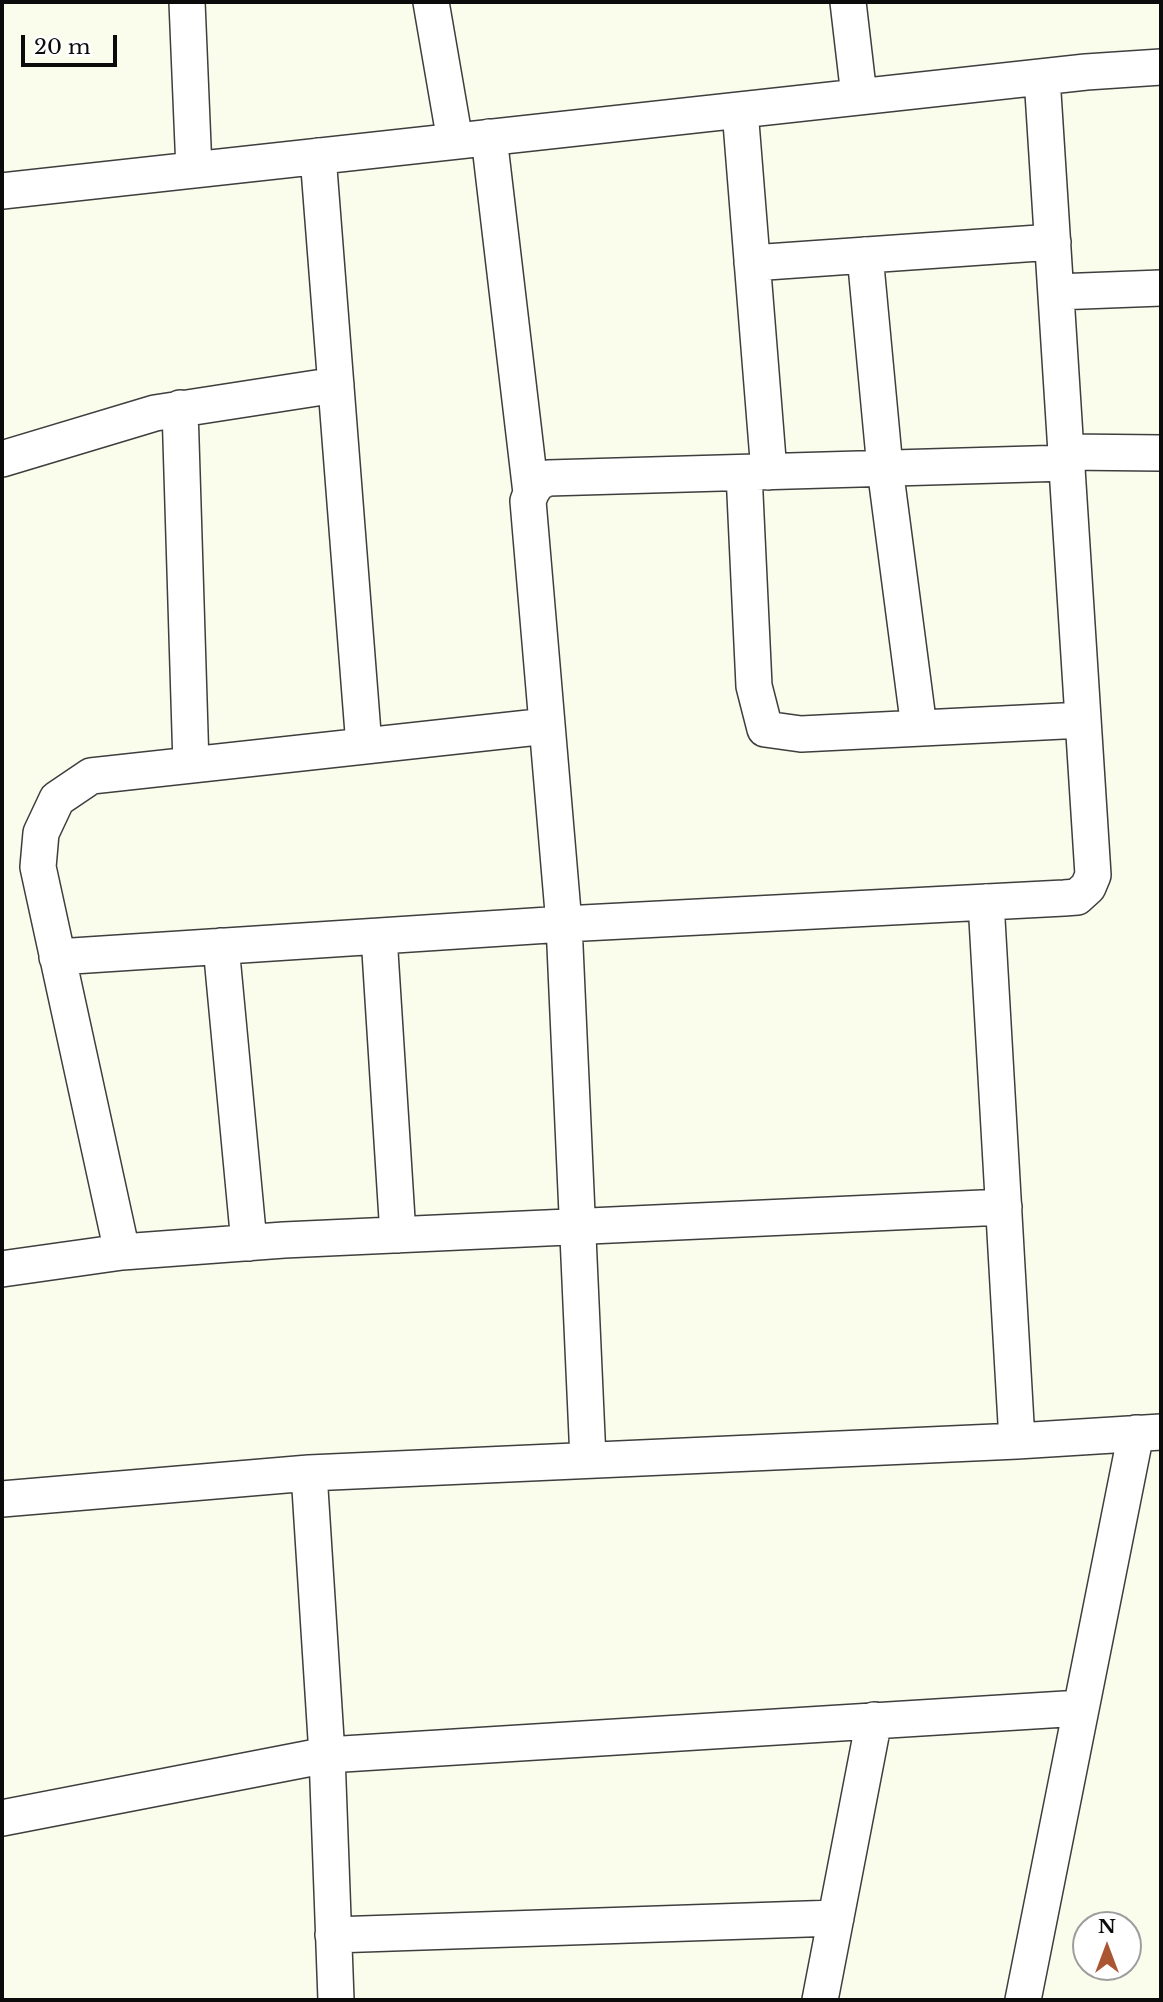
<!DOCTYPE html>
<html>
<head>
<meta charset="utf-8">
<style>
	body { margin:0 }
	#map { position:relative; width:1163px; height:2002px; overflow:hidden; background:#fafdeb; font-family:"Libre Baskerville",serif }
	canvas { display:block }
	.frame { position:absolute; inset:0; border:4px solid #0b0b0b; pointer-events:none }
	.north { position:absolute; left:1072px; top:1911px; width:70px; height:70px; box-sizing:border-box; background:#fff; border:2px solid #9d9d9d; border-radius:50%; rotate:0deg; font-size:19px; font-weight:700; line-height:28px; text-align:center; color:#0b0b0b }
	.north::after { content:''; display:block; margin:auto; width:24px; height:32px; background:#ab5633; clip-path:polygon(50% 0,100% 100%,50% 72%,0 100%) }
	.scale { position:absolute; left:21px; top:35px; width:96px; height:32px; box-sizing:border-box; border:4px solid #0b0b0b; border-top:0; padding-left:9px; font-size:21px; line-height:24px; white-space:nowrap; color:#0b0b0b; -webkit-text-stroke:5px #fff; paint-order:stroke }
</style>
</head>
<body>
<div id="map">
<canvas width="1163" height="2002"></canvas>
<div class="frame"></div>
<div class="north">N</div>
<div class="scale">20 m</div>
</div>
<script>
const ctx = document.querySelector('canvas').getContext('2d');
ctx.lineJoin = 'round';
const poly = rows => new Path2D(rows.map(r => 'M' + r).join(''));
function trace(path, color, width, dash) { ctx.strokeStyle = color; ctx.lineWidth = width; ctx.lineCap = dash ? 'butt' : 'round'; ctx.setLineDash(dash || []); ctx.stroke(path); }
const minor = poly([
	[187,2,194,170],
	[431,2,455,141],
	[848,2,859,96],
	[740,110,769,472],
	[489,137,531,493],
	[318,156,364,746],
	[2,191,1086,72,1161,67],
	[865,255,885,468,919,728],
	[752,263,1053,242],
	[1056,292,1161,288],
	[180,408,191,765],
	[1066,452,1161,453],
	[2,459,155,413,336,385],
	[744,473,754,686,765,729,801,734,1083,720],
	[986,902,1017,1441],
	[379,936,398,1235],
	[221,946,249,1243],
	[57,957,564,924,1064,898,1077,897,1088,887,1093,875,1042,77],
	[122,1252,38,867,41,833,57,799,91,776,547,726],
	[2,1269,122,1252,284,1240,1004,1207],
	[588,1459,564,924,528,501,531,493,537,483,548,478,1067,463],
	[309,1473,327,1755,336,2000],
	[2,1499,309,1473,1017,1441,1161,1432],
	[2,1818,327,1755,1081,1708],
	[333,1935,836,1918],
	[820,2000,874,1720],
	[1023,2000,1136,1433]
]);
trace(minor, '#3e3e3e', 38);
trace(minor, '#fff', 35);
</script>
</body>
</html>
